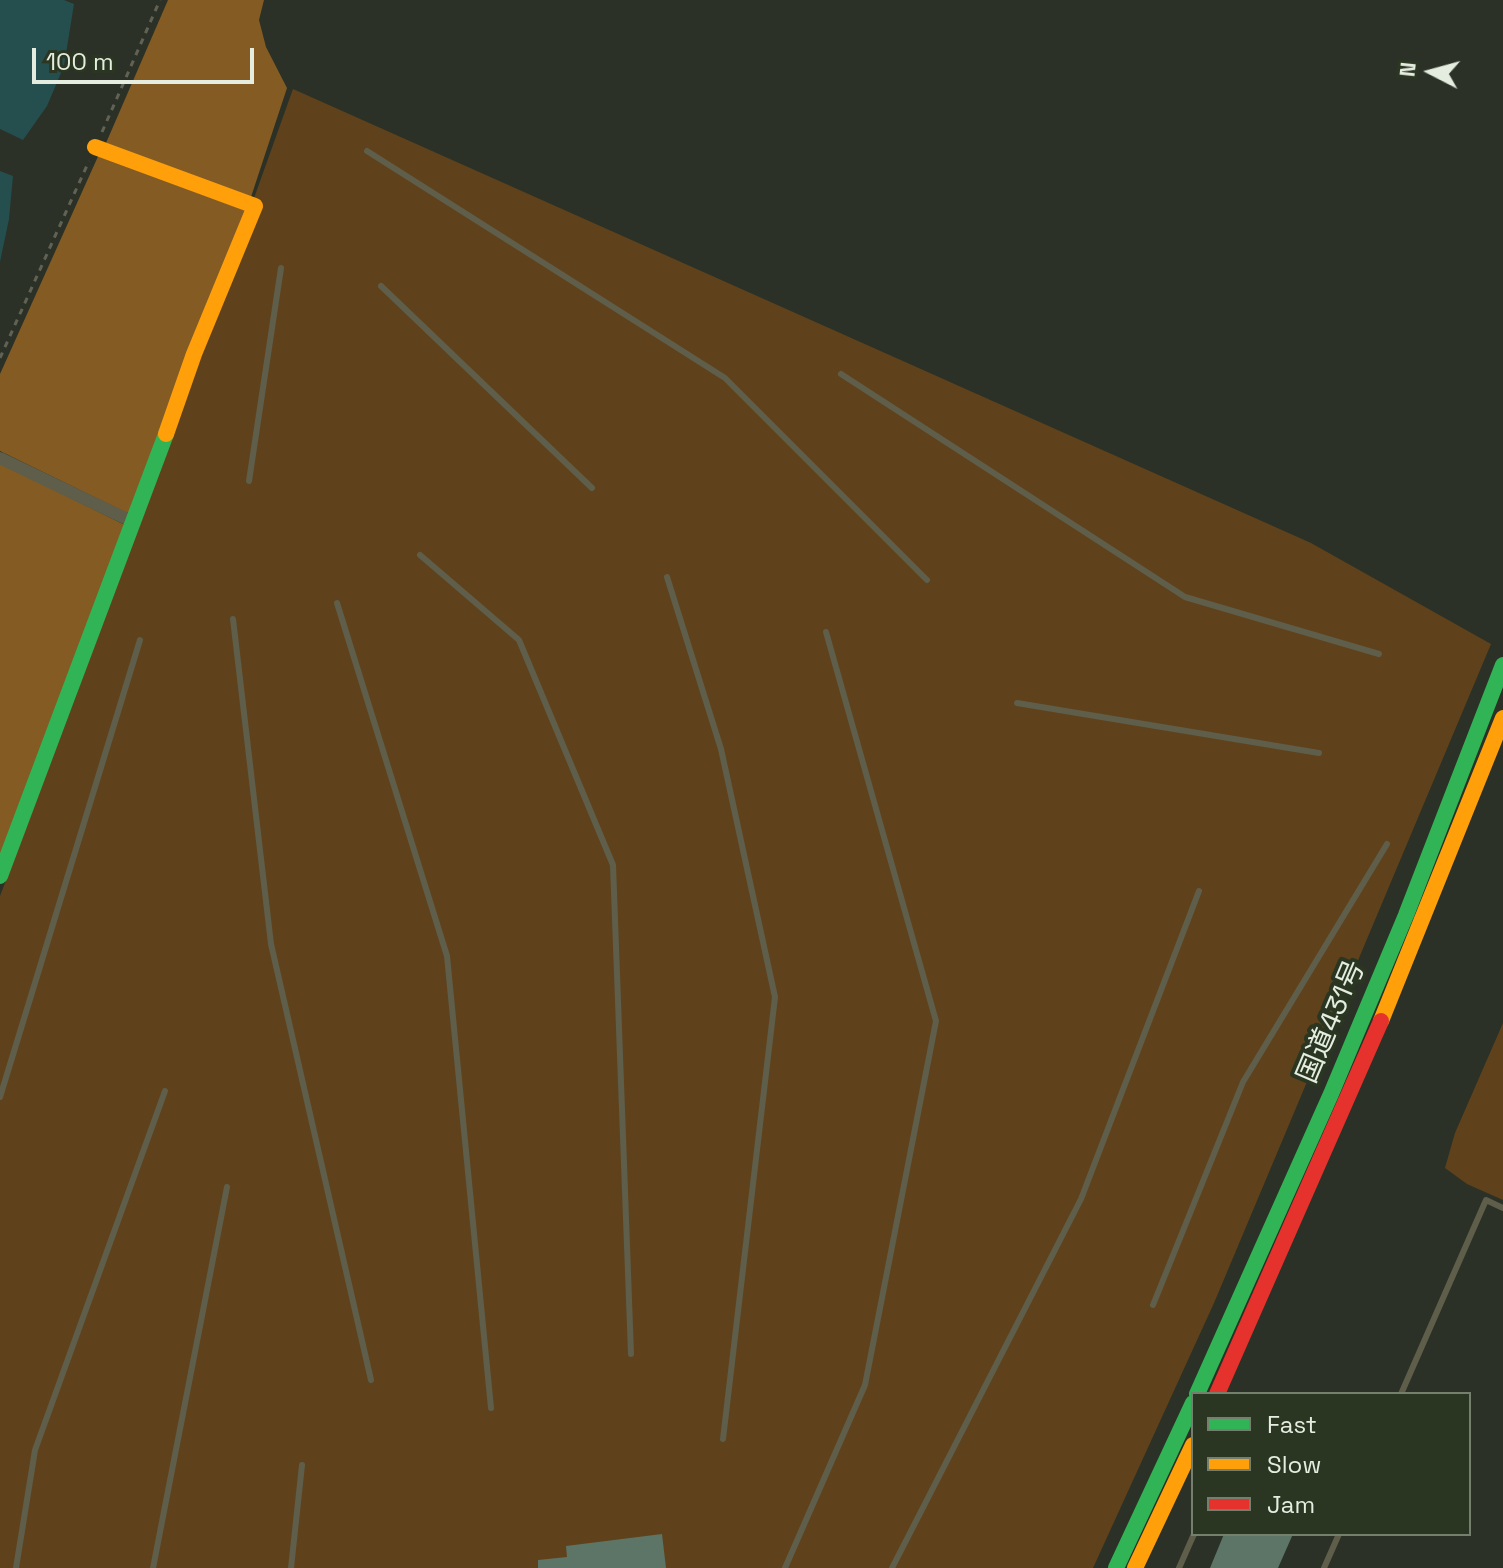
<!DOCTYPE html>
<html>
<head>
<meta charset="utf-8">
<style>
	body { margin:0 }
	#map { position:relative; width:1503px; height:1568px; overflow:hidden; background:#2b3126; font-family:"Space Grotesk",sans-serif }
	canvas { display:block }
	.legend { position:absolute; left:1191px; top:1392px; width:280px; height:144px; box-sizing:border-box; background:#2a3621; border:2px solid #757f6d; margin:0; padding:10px 14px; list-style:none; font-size:24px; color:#e5ede0 }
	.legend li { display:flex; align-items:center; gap:16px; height:40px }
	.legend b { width:40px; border:2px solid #757f6d }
	.north { position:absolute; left:1391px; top:32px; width:80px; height:80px; -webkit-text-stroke:6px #2a3621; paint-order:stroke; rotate:276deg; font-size:22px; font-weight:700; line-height:32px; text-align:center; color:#e5ede0 }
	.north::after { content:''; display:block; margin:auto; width:28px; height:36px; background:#e5ede0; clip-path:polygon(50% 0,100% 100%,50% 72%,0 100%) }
	.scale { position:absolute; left:32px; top:48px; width:222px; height:36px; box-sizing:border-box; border:4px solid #e5ede0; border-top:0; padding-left:10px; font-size:24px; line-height:28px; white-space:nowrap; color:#e5ede0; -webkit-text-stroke:6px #2a3621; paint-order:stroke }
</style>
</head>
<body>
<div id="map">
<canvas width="1503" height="1568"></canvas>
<ul class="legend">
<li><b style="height:10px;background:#30b455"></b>Fast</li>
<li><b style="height:10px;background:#ff9f0a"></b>Slow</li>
<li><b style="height:10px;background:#e5322d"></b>Jam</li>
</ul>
<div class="north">N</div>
<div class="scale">100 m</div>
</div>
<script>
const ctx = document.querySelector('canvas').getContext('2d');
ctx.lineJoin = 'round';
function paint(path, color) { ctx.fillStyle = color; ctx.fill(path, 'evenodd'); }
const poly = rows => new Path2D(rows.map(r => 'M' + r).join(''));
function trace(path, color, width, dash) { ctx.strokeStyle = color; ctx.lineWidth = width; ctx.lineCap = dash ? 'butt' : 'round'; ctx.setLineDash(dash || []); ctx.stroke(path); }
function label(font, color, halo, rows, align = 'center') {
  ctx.font = font + ' "Space Grotesk","Noto Sans JP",sans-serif'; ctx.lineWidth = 8; ctx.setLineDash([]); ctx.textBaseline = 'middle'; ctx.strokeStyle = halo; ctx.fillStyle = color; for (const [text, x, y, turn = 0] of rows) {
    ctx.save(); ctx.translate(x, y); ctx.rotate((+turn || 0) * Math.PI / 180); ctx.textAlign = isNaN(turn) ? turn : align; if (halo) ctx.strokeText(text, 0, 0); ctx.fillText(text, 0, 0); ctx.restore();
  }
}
paint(poly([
	[293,89,1311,543,1491,644,1214,1303,1093,1568,0,1568,0,896,75,699],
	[1503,1023,1503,1200,1467,1184,1445,1168,1455,1133]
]), '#5f421b');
paint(poly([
	[168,0,264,0,259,20,266,47,287,88,251,197,106,143],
	[100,152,246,210,131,511,127,513,0,451,0,374],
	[0,463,125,525,0,856]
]), '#835b23');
paint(poly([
	[0,0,64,0,74,4,64,66,47,106,23,140,0,129],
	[0,171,13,176,9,219,0,262]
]), '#254e4e');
paint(poly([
	[662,1534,666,1568,538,1568,538,1560,567,1557,566,1546],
	[1224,1534,1293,1534,1278,1568,1210,1568]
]), '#5c7567');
trace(poly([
	[102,132,160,0],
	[0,358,89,161]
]), '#616254', 3, [6, 6]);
trace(poly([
	[367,151,725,378,927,580],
	[381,286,592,488],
	[841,374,1185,597,1379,654],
	[249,481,281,268],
	[420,555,519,640,613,865,631,1354],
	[667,577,721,749,775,997,723,1439],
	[337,603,447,956,491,1408],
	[233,619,271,944,371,1380],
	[1017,703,1319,753],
	[0,1097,140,640],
	[1153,1305,1243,1082,1387,844],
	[1401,1394,1486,1200,1503,1208],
	[16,1568,35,1450,165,1091],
	[153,1568,227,1187],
	[291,1568,302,1465],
	[785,1568,865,1385,936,1021,826,632],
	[892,1568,1081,1199,1199,891],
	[1179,1568,1194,1534],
	[1324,1568,1339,1534]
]), '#5f5e4b', 6);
trace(poly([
	[0,458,133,522]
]), '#5f5e4b', 12);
trace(poly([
	[0,876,166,434],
	[1197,1394,1331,1094,1406,915,1503,665],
	[1116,1568,1193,1403]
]), '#30b455', 16);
trace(poly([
	[95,147,255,206,194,354,166,434],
	[1381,1021,1503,718],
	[1135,1568,1193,1445]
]), '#ff9f0a', 16);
trace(poly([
	[1217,1394,1381,1021]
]), '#e5322d', 16);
label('28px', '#e5ede0', '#2a3621', [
	["国道431号",1332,1022,-67]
]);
</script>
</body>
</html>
